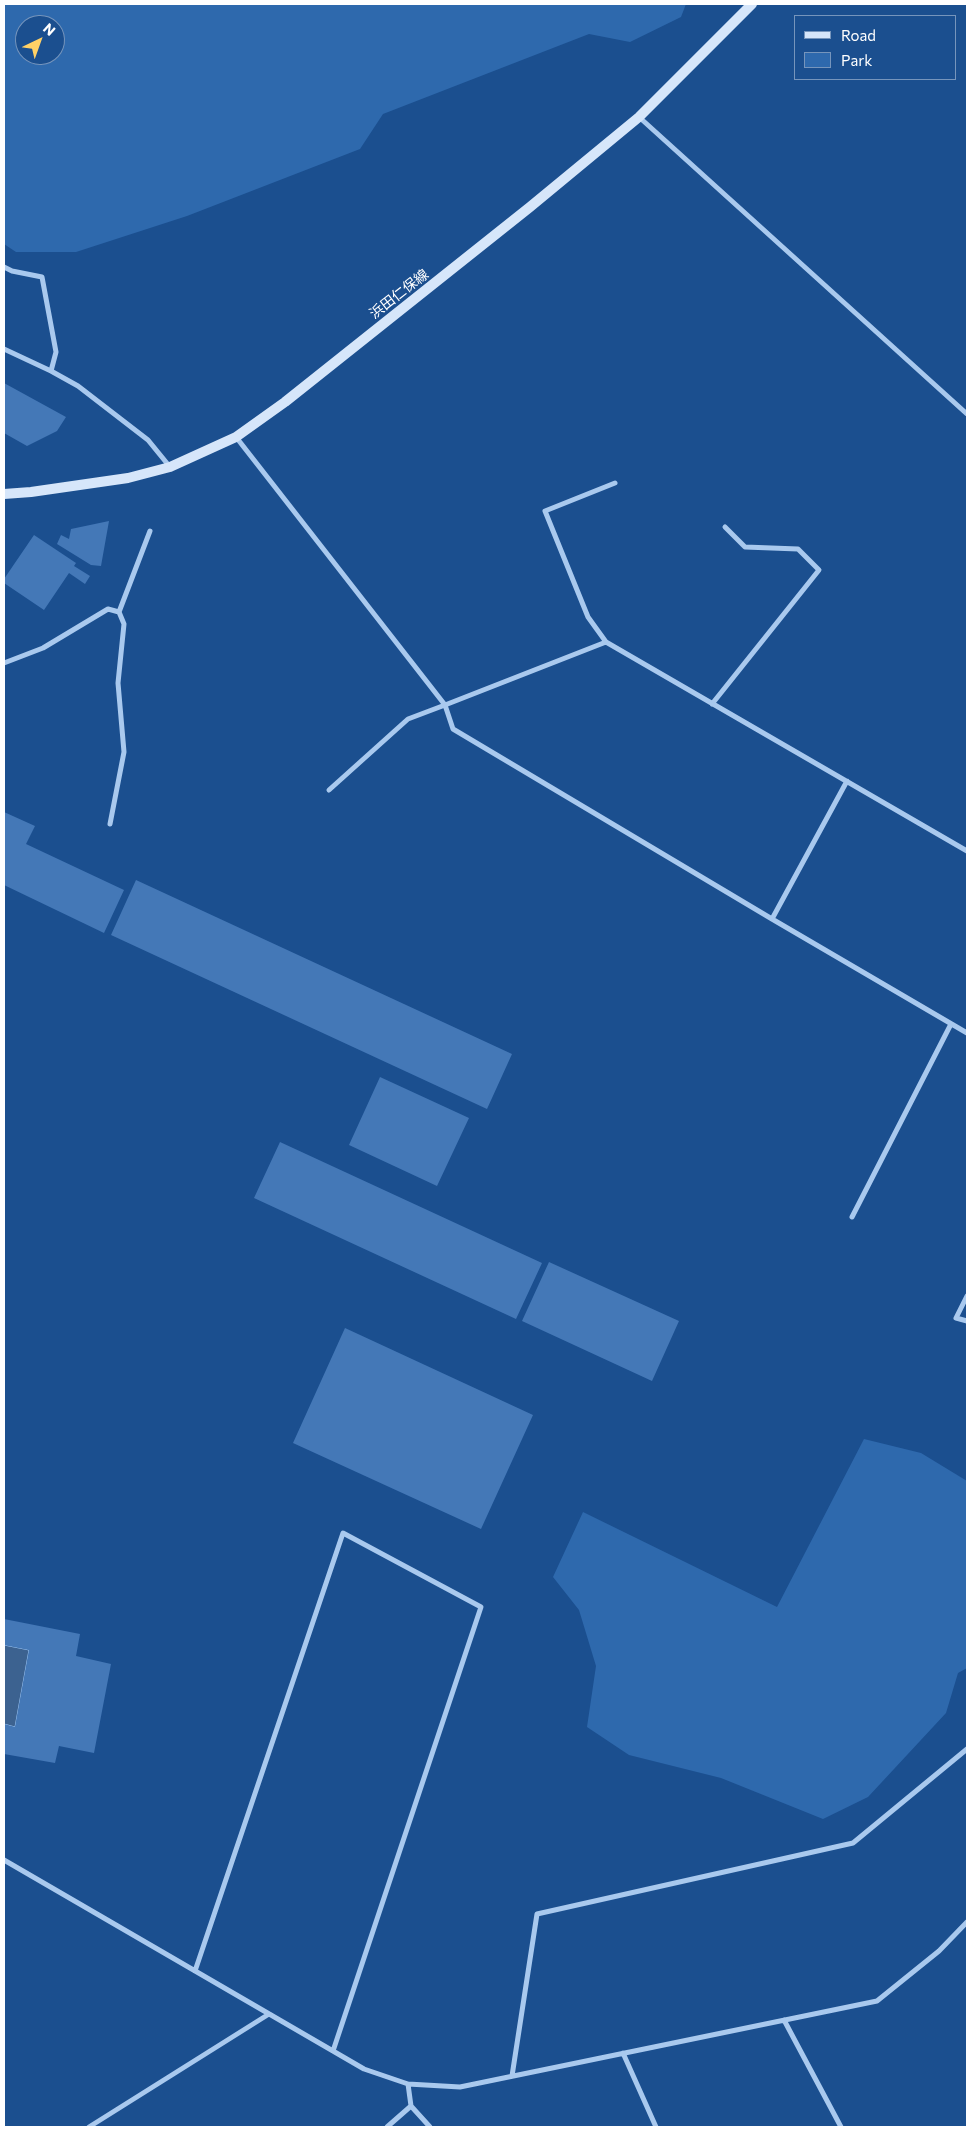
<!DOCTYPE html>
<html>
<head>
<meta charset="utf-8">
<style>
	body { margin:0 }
	#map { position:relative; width:971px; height:2131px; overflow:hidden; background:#1b4f8f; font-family:Commissioner,sans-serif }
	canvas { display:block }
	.frame { position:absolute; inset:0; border:5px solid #fff; pointer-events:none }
	.legend { position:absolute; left:794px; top:15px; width:162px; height:65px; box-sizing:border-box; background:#1b4f8f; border:1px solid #7695bc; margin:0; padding:6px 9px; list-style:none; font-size:15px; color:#fff }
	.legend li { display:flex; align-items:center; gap:10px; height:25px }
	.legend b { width:25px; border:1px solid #7695bc }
	.north { position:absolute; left:15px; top:15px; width:50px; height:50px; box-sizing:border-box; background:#1b4f8f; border:1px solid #7695bc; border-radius:50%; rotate:42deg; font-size:14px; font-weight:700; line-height:20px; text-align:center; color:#fff }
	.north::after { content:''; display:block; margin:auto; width:18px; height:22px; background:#ffd166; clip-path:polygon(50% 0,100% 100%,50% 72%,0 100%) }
</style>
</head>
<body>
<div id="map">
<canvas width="971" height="2131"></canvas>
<div class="frame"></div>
<ul class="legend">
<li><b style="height:6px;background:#d6e6fa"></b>Road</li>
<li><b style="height:14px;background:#2e69ad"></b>Park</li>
</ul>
<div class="north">N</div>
</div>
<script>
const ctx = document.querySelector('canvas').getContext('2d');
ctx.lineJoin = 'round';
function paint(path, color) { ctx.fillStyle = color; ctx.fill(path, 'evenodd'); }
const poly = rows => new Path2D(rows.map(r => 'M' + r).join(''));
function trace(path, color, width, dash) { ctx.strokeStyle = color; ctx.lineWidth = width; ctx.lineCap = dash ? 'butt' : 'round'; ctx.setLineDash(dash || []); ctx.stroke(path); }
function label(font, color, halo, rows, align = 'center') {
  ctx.font = font + ' Commissioner,"Noto Sans JP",sans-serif'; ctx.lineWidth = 4; ctx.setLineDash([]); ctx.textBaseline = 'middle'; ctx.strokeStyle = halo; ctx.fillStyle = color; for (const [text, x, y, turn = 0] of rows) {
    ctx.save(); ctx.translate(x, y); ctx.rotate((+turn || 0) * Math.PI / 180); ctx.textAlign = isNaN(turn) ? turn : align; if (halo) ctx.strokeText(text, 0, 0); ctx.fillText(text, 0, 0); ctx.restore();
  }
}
paint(poly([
	[4,4,686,4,681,17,630,42,589,34,383,114,360,149,187,216,76,252,16,252,4,244],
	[25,25,55,25,55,55,25,55],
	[864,1439,921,1453,967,1481,967,1668,958,1673,946,1713,868,1797,823,1819,721,1778,629,1755,587,1727,596,1666,579,1610,553,1577,583,1512,777,1607]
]), '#2e69ad');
const water = poly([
	[4,1645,29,1650,15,1727,4,1724,4,1645]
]);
paint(water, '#3c6290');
trace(water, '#9cc4f0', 1);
paint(poly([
	[4,383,66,417,57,431,27,446,4,433],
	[109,521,101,566,91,565,57,544,61,535,69,539,71,529],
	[34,535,76,563,74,566,90,576,85,584,69,573,44,610,4,583,4,579],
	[4,812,35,826,26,844,124,890,104,933,4,885],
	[136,880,512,1054,487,1109,111,935],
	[380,1077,469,1118,437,1186,349,1145],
	[280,1142,542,1263,516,1319,254,1198],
	[549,1262,679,1321,652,1381,522,1321],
	[345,1328,533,1415,481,1529,293,1443],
	[4,1619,80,1634,76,1656,111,1664,94,1753,59,1746,55,1763,4,1754,4,1724,15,1727,29,1650,4,1645]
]), '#4478b7');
trace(poly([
	[639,117,967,414],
	[4,267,12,271,42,277,56,352,51,371],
	[4,349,51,371,78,386,148,440,170,467],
	[236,437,445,705,606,642,967,851],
	[119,612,150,531],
	[606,642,588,617,545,511,615,483],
	[4,663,43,648,108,609,119,612,124,624,118,683,124,752,110,824],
	[712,704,819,570,798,549,745,547,725,527],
	[329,790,408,719,445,705,453,729,772,919,967,1033],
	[772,919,847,781],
	[852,1217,951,1024],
	[967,1296,956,1318,967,1321],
	[4,1860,364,2069,408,2084,460,2087,877,2001,939,1951,967,1922],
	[195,1971,343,1533,481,1607,333,2051],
	[784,2020,841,2127],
	[623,2053,656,2127],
	[512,2076,537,1914,853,1843,967,1749],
	[411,2106,430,2127],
	[89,2127,269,2014],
	[387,2127,411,2106,408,2084]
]), '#a9c9ee', 5);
trace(poly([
	[4,494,31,492,128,478,170,467,236,437,285,402,530,207,639,117,752,4]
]), '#d6e6fa', 10);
label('14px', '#fff', '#1b4f8f', [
	["浜田仁保線",399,294,-38]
]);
</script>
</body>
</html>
